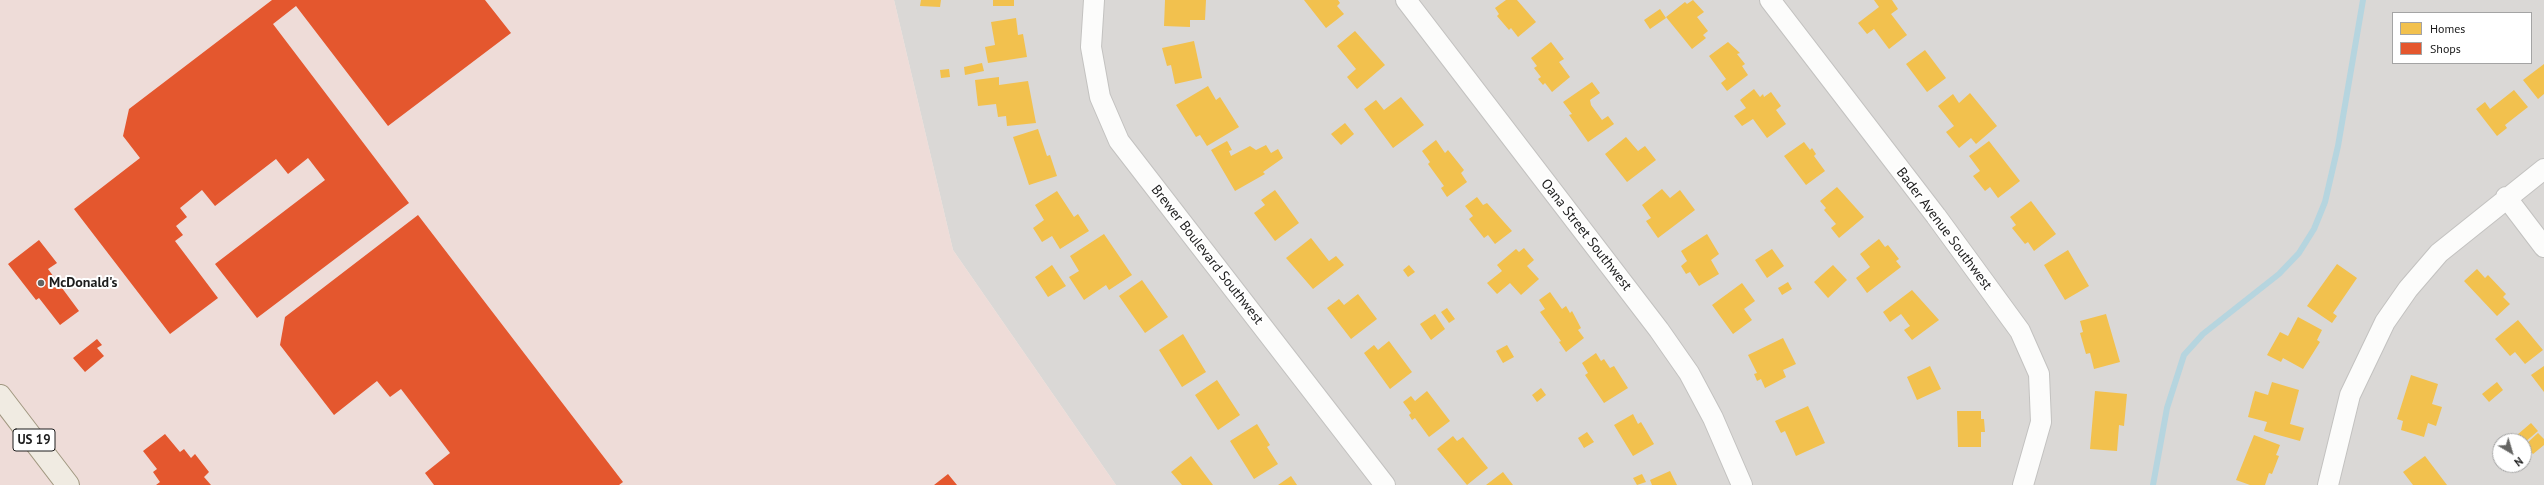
<!DOCTYPE html>
<html>
<head>
<meta charset="utf-8">
<style>
	body { margin:0 }
	#map { position:relative; width:2544px; height:485px; overflow:hidden; background:#ebe9e4; font-family:"PT Sans",sans-serif }
	canvas { display:block }
	.legend { position:absolute; left:2392px; top:12px; width:140px; height:52px; box-sizing:border-box; background:#fff; border:1px solid #a4a4a4; margin:0; padding:5px 7px; list-style:none; font-size:12px; color:#1c1c1c }
	.legend li { display:flex; align-items:center; gap:8px; height:20px }
	.legend b { width:20px; border:1px solid #a4a4a4 }
	.north { position:absolute; left:2492px; top:433px; width:40px; height:40px; box-sizing:border-box; background:#fff; border:1px solid #a4a4a4; border-radius:50%; rotate:142deg; font-size:11px; font-weight:700; line-height:16px; text-align:center; color:#1c1c1c }
	.north::after { content:''; display:block; margin:auto; width:14px; height:18px; background:#646462; clip-path:polygon(50% 0,100% 100%,50% 72%,0 100%) }
</style>
</head>
<body>
<div id="map">
<canvas width="2544" height="485"></canvas>
<ul class="legend">
<li><b style="height:11px;background:#f2c14e"></b>Homes</li>
<li><b style="height:11px;background:#e4572e"></b>Shops</li>
</ul>
<div class="north">N</div>
</div>
<script>
const ctx = document.querySelector('canvas').getContext('2d');
ctx.lineJoin = 'round';
function paint(path, color) { ctx.fillStyle = color; ctx.fill(path, 'evenodd'); }
const poly = rows => new Path2D(rows.map(r => 'M' + r).join(''));
function trace(path, color, width, dash) { ctx.strokeStyle = color; ctx.lineWidth = width; ctx.lineCap = dash ? 'butt' : 'round'; ctx.setLineDash(dash || []); ctx.stroke(path); }
function label(font, color, halo, rows, align = 'center') {
  ctx.font = font + ' "PT Sans",sans-serif'; ctx.lineWidth = 4; ctx.setLineDash([]); ctx.textBaseline = 'middle'; ctx.strokeStyle = halo; ctx.fillStyle = color; for (const [text, x, y, turn = 0] of rows) {
    ctx.save(); ctx.translate(x, y); ctx.rotate((+turn || 0) * Math.PI / 180); ctx.textAlign = isNaN(turn) ? turn : align; if (halo) ctx.strokeText(text, 0, 0); ctx.fillText(text, 0, 0); ctx.restore();
  }
}
paint(poly([
	[894,0,2544,0,2544,485,1116,485,953,250],
	[2393,13,2531,13,2531,63,2393,63],
	[2500,441,2524,441,2524,465,2500,465]
]), '#dad8d6');
paint(poly([
	[0,0,894,0,953,250,1116,485,0,485]
]), '#eedcd8');
paint(poly([
	[921,0,941,0,940,7,920,6],
	[993,0,1014,0,1014,6,993,6],
	[1165,0,1206,0,1205,20,1190,20,1190,27,1164,26],
	[1304,0,1338,0,1340,3,1337,6,1344,14,1326,28],
	[1506,0,1517,0,1536,22,1518,37,1511,28,1509,30,1497,16,1499,14,1495,8],
	[1693,0,1704,12,1697,17,1708,31,1703,35,1706,38,1692,49,1666,17,1685,2,1687,4],
	[1874,0,1892,0,1898,9,1891,14,1907,35,1889,49,1874,29,1867,34,1858,23,1879,7],
	[1660,9,1666,18,1650,29,1644,20],
	[1016,18,1018,35,1023,34,1027,57,988,63,985,47,995,45,991,22],
	[1355,31,1385,65,1357,89,1347,77,1356,69,1337,46],
	[1194,41,1202,78,1175,84,1171,65,1167,66,1162,48],
	[1551,42,1564,59,1559,62,1570,77,1552,92,1545,83,1543,85,1538,79,1541,77,1534,68,1537,66,1531,58],
	[1728,42,1740,53,1737,54,1745,64,1742,66,1748,75,1727,91,1721,83,1726,79,1709,56],
	[1925,50,1946,78,1927,92,1906,64],
	[982,63,984,71,965,75,964,67],
	[2544,64,2544,94,2538,99,2523,80],
	[949,69,950,77,941,78,940,70],
	[999,77,999,85,1028,81,1036,123,1007,126,1006,116,998,117,996,104,978,106,975,80],
	[1592,82,1600,93,1590,100,1591,105,1602,120,1608,116,1614,124,1588,142,1569,115,1572,114,1563,102],
	[1208,86,1216,100,1220,97,1239,127,1207,146,1200,135,1196,137,1176,105],
	[1754,89,1760,97,1763,94,1764,97,1771,92,1781,106,1776,110,1786,124,1767,138,1753,119,1742,126,1734,116,1746,108,1740,100],
	[2514,90,2528,107,2505,125,2507,128,2497,136,2476,109,2485,102,2490,109],
	[1970,93,1997,126,1976,144,1971,138,1959,148,1946,132,1954,126,1938,106,1953,94,1959,103],
	[1401,97,1424,125,1393,148,1364,109,1376,100,1384,110],
	[1345,123,1354,134,1341,145,1331,134],
	[1038,129,1047,156,1050,155,1057,176,1029,185,1013,137],
	[1626,137,1638,151,1645,146,1656,160,1627,182,1605,154],
	[1436,140,1445,153,1448,150,1464,170,1461,173,1467,182,1447,197,1441,188,1444,186,1428,164,1430,162,1422,151],
	[1227,141,1232,150,1229,151,1231,156,1250,146,1256,150,1266,145,1271,153,1278,149,1283,158,1263,172,1265,174,1235,191,1211,150],
	[1989,141,2020,181,1998,198,1990,187,1985,191,1973,176,1980,171,1969,156],
	[1804,142,1810,150,1812,148,1816,154,1814,156,1825,171,1806,185,1784,156],
	[1837,187,1864,217,1839,238,1831,228,1836,224,1824,210,1826,208,1820,201],
	[1662,189,1670,198,1680,190,1695,210,1658,238,1646,221,1651,218,1642,205],
	[1275,190,1299,223,1275,241,1254,213,1265,205,1261,200],
	[1057,191,1074,217,1078,214,1089,231,1060,249,1052,236,1042,242,1033,228,1044,220,1035,205],
	[1477,197,1483,205,1487,203,1512,231,1495,244,1488,235,1484,238,1469,219,1473,216,1465,206],
	[2031,201,2056,234,2034,251,2028,242,2025,244,2012,228,2016,225,2010,217],
	[1104,234,1132,275,1109,290,1106,285,1084,300,1069,277,1079,271,1070,256],
	[1707,234,1719,254,1711,260,1719,274,1699,286,1690,272,1686,274,1681,266,1687,261,1681,251],
	[1311,238,1329,261,1336,256,1344,265,1313,289,1286,258],
	[1879,239,1885,247,1888,245,1899,259,1896,261,1901,267,1867,293,1856,278,1870,267,1860,254],
	[1524,248,1534,260,1527,266,1539,279,1521,295,1510,283,1497,294,1487,283,1502,271,1497,265,1516,249,1519,252],
	[1772,249,1784,266,1767,278,1755,260],
	[2068,250,2089,286,2065,300,2044,265],
	[2337,264,2357,278,2333,313,2337,316,2332,323,2307,306],
	[1052,265,1066,286,1048,297,1035,277],
	[1409,265,1415,272,1408,277,1403,270],
	[1833,265,1847,280,1828,298,1814,282],
	[2477,269,2485,278,2488,275,2506,294,2503,297,2510,304,2497,316,2464,281],
	[1142,280,1168,317,1145,333,1119,296],
	[1788,282,1792,289,1782,295,1778,288],
	[1742,283,1755,301,1744,309,1752,320,1733,334,1712,305],
	[1912,290,1939,320,1912,340,1904,330,1910,326,1901,314,1890,322,1883,312],
	[1550,292,1562,309,1566,306,1570,313,1572,311,1581,328,1578,330,1584,338,1566,352,1559,342,1561,341,1540,312,1545,309,1539,300],
	[1358,294,1377,319,1351,339,1327,308,1339,299,1344,305],
	[1447,308,1455,319,1449,323,1441,312],
	[1435,314,1445,329,1431,340,1420,324],
	[2106,314,2120,362,2094,369,2090,353,2086,354,2080,333,2083,332,2080,321],
	[2298,317,2322,330,2317,340,2320,342,2303,369,2283,358,2281,362,2267,355,2280,332,2288,336],
	[2518,320,2543,350,2525,364,2515,352,2510,356,2495,339],
	[1183,334,1206,372,1182,387,1159,350],
	[1783,338,1796,364,1783,370,1786,377,1765,388,1761,379,1757,381,1754,374,1757,373,1748,355],
	[1389,341,1412,372,1390,389,1364,353,1374,345,1378,350],
	[1507,345,1514,357,1503,363,1496,351],
	[1596,353,1601,361,1604,359,1610,368,1614,366,1628,388,1604,403,1585,375,1588,373,1582,363],
	[1930,366,1941,389,1917,400,1907,377],
	[2544,366,2544,392,2531,375],
	[2411,375,2438,384,2432,404,2442,407,2436,426,2428,423,2424,437,2401,430,2403,421,2397,419],
	[1217,380,1240,415,1218,430,1195,395],
	[2272,382,2299,390,2290,424,2304,428,2300,441,2264,431,2267,422,2248,417,2255,391,2268,395],
	[2497,382,2503,390,2489,402,2482,394],
	[1541,388,1546,395,1537,402,1532,395],
	[1427,391,1450,421,1429,437,1415,418,1412,420,1409,415,1411,413,1403,402,1411,396,1415,401],
	[2095,391,2127,394,2124,426,2119,425,2117,451,2090,449],
	[1808,406,1825,443,1796,456,1785,431,1781,433,1775,421],
	[1957,411,1981,411,1981,419,1984,419,1985,432,1981,432,1981,447,1958,447],
	[1633,414,1638,424,1641,422,1654,444,1633,456,1614,425],
	[2531,423,2538,431,2524,443,2517,435],
	[1257,424,1270,445,1267,447,1278,464,1254,479,1230,441],
	[1587,432,1594,442,1584,448,1578,438],
	[2538,433,2544,439,2544,445,2533,454,2525,445],
	[2254,435,2280,445,2276,455,2279,456,2272,474,2269,473,2265,485,2250,485,2236,480],
	[1453,436,1457,441,1463,437,1488,468,1467,485,1437,449],
	[1191,456,1213,485,1182,485,1171,472],
	[2425,456,2447,485,2413,485,2403,472],
	[1670,471,1677,485,1652,485,1650,480],
	[1503,472,1513,485,1486,485],
	[1642,474,1646,482,1637,485,1633,478],
	[1291,476,1297,485,1278,485]
]), '#f2c14e');
paint(poly([
	[272,0,485,0,511,33,388,126,296,6,273,24,409,203,257,318,215,264,325,180,308,158,288,174,276,159,215,206,202,190,180,208,187,217,176,226,183,235,175,241,218,298,170,334,74,209,140,158,123,136,129,109],
	[418,215,623,482,619,485,434,485,425,473,450,453,401,389,390,397,377,381,334,415,280,345,285,317],
	[39,240,57,263,48,269,79,311,60,325,39,298,36,300,8,264],
	[97,339,102,345,97,348,104,356,85,372,73,358],
	[165,434,180,452,184,449,191,458,195,454,209,472,204,477,211,485,156,485,160,482,153,472,157,469,143,451],
	[948,474,957,485,934,485]
]), '#e4572e');
trace(poly([
	[2153,485,2167,408,2184,355,2203,334,2279,274,2299,253,2314,229,2325,202,2338,146,2363,0]
]), '#b6d5df', 6);
const minor = poly([
	[1094,0,1091,47,1100,97,1119,141,1385,485],
	[1406,0,1659,330,1689,373,1713,418,1742,485],
	[1770,0,1936,216,2020,331,2039,374,2041,422,2023,485],
	[2506,197,2544,247],
	[2328,485,2350,395,2385,322,2408,289,2439,253,2544,169]
]);
const major = poly([
	[0,396,68,485]
]);
trace(minor, '#c3c2c0', 22);
trace(major, '#a19881', 24);
trace(minor, '#fcfcfb', 20);
trace(major, '#f0ebe2', 22);
for (const [x, y, r, color] of [
	[41,283,4,"#646462"]
]) { const dot = new Path2D(); dot.arc(x, y, r, 0, 2 * Math.PI); ctx.fillStyle = color; ctx.fill(dot); trace(dot, '#fff', 1.5); }
for (const [x, y, w] of [
	[34,440,42]
]) { const box = new Path2D(); box.roundRect(x - w / 2, y - 11, w, 22, 3); ctx.fillStyle = '#fff'; ctx.fill(box); trace(box, '#1c1c1c', 1); }
label('bold 13px', '#1c1c1c', null, [
	["US 19",34,440]
]);
label('14px', '#1c1c1c', '#fff', [
	["Bader Avenue Southwest",1944,229,53],
	["Oana Street Southwest",1586,235,52],
	["Brewer Boulevard Southwest",1207,255,52]
]);
label('bold 14px', '#1c1c1c', '#fff', [
	["McDonald's",49,283]
], 'left');
</script>
</body>
</html>
